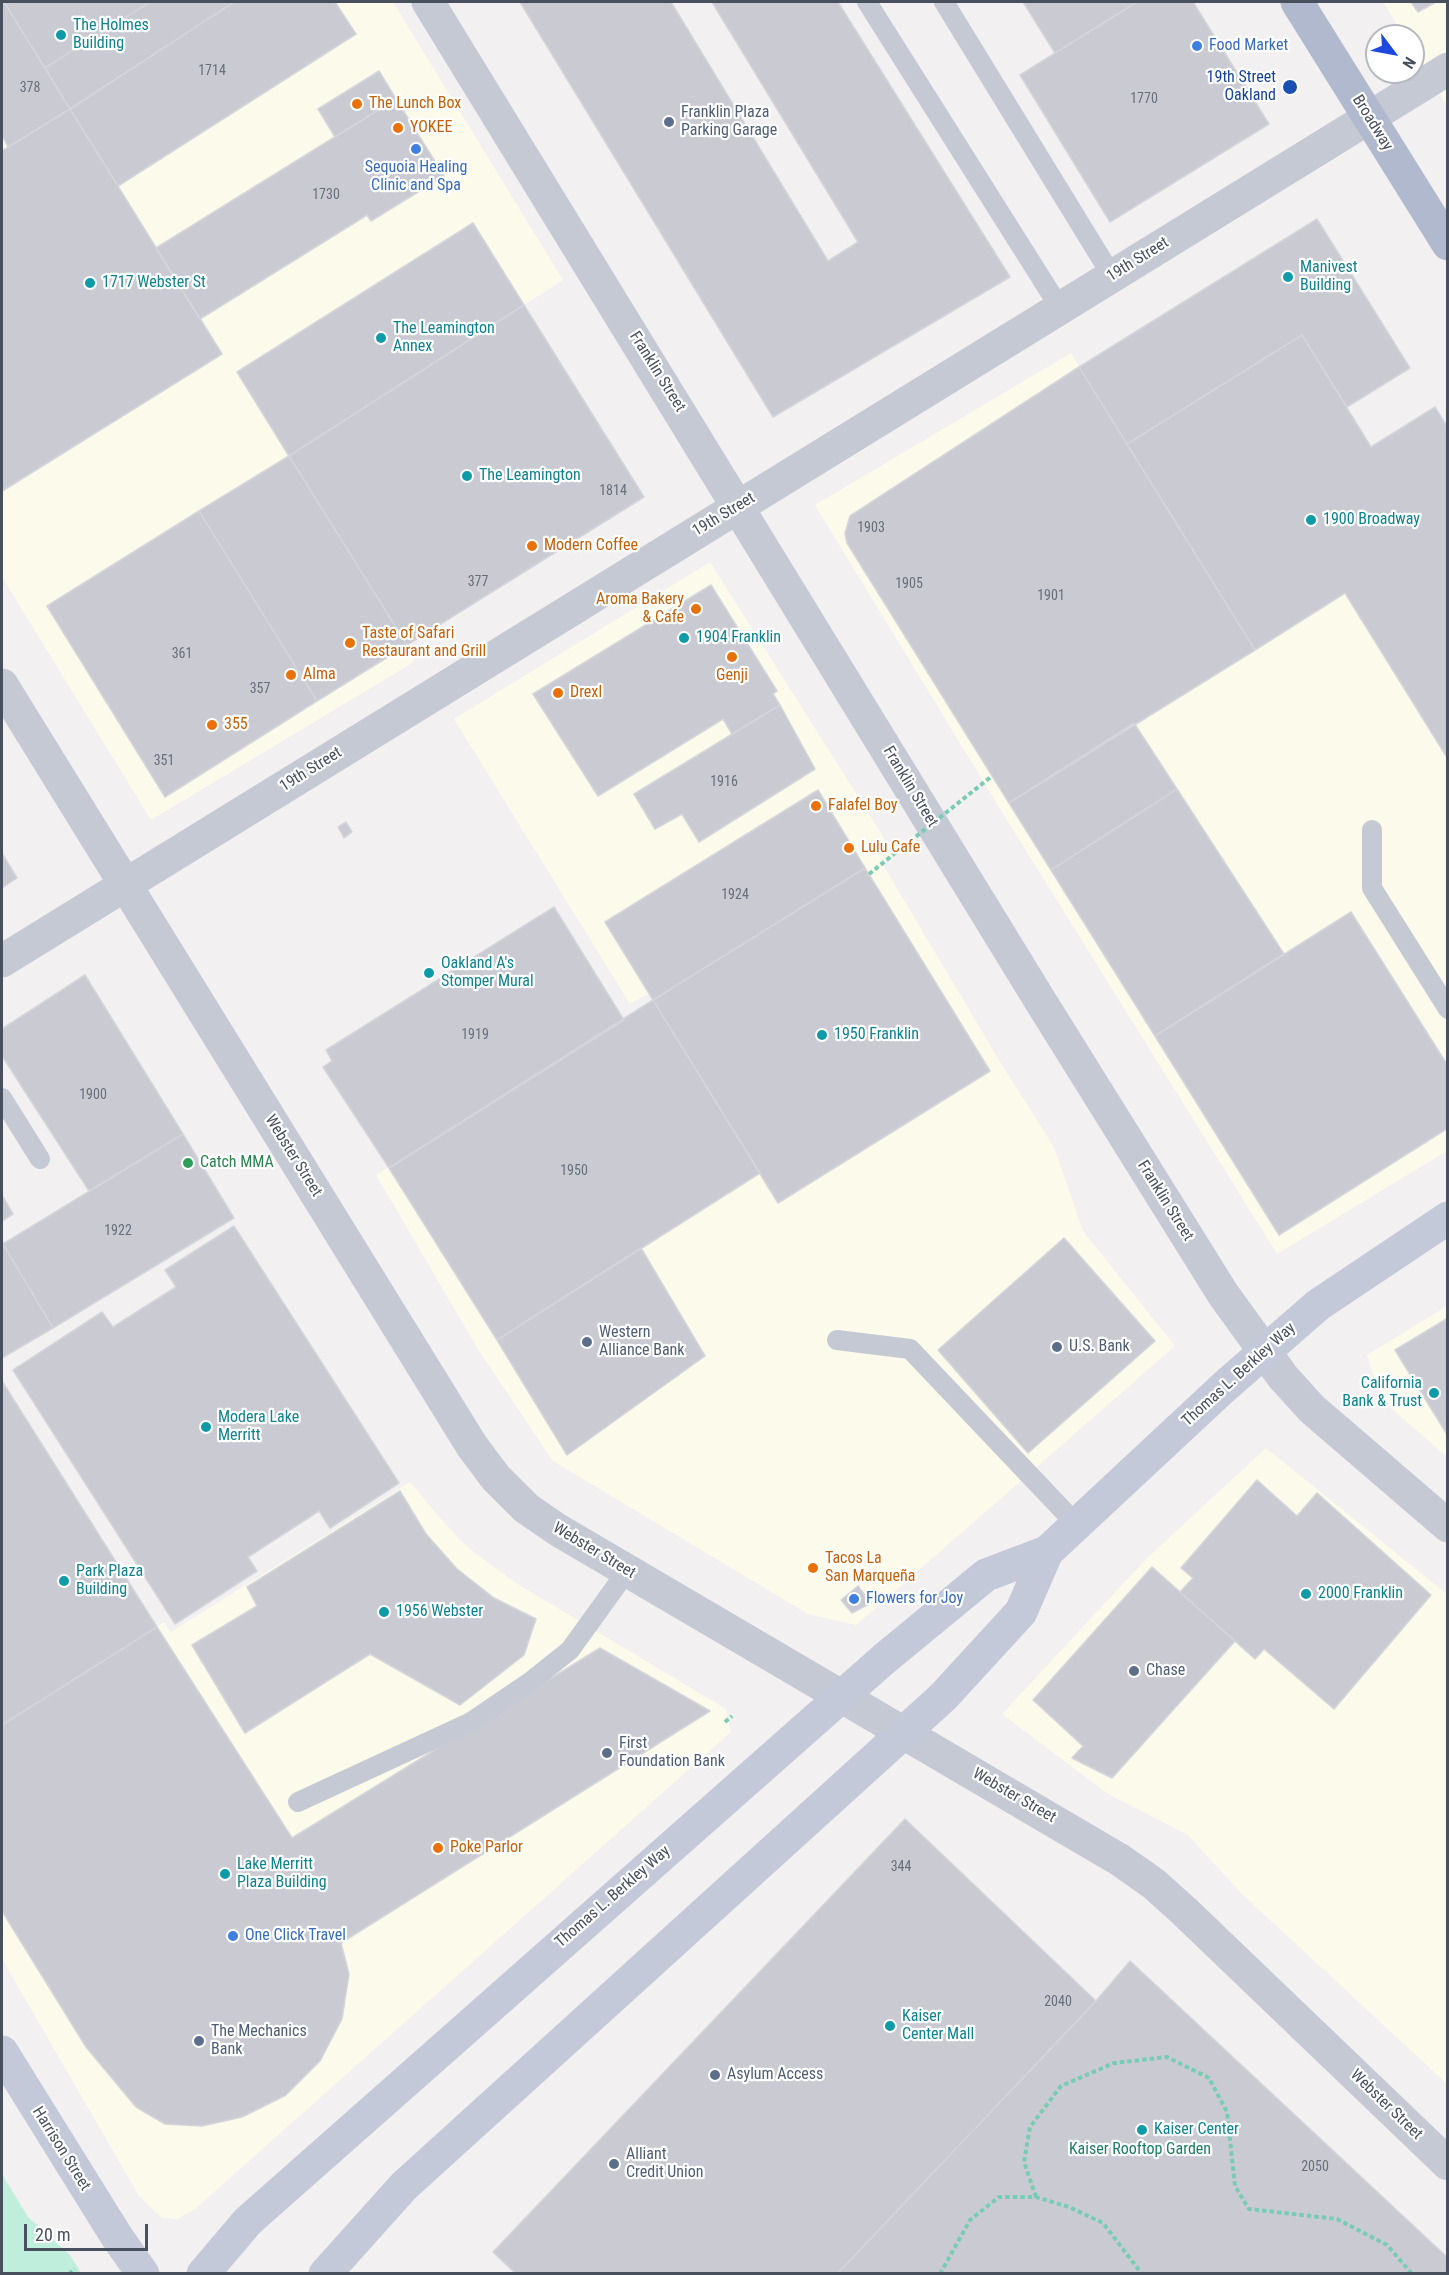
<!DOCTYPE html>
<html>
<head>
<meta charset="utf-8">
<style>
	body { margin:0 }
	#map { position:relative; width:1449px; height:2275px; overflow:hidden; background:#f2f0f0; font-family:"Roboto Condensed",sans-serif }
	canvas { display:block }
	.frame { position:absolute; inset:0; border:3px solid #484f5d; pointer-events:none }
	.north { position:absolute; left:1365px; top:24px; width:60px; height:60px; box-sizing:border-box; background:#fff; border:2px solid #b6b9be; border-radius:50%; rotate:122deg; font-size:16px; font-weight:700; line-height:24px; text-align:center; color:#484f5d }
	.north::after { content:''; display:block; margin:auto; width:21px; height:27px; background:#1e49df; clip-path:polygon(50% 0,100% 100%,50% 72%,0 100%) }
	.scale { position:absolute; left:24px; top:2224px; width:124px; height:27px; box-sizing:border-box; border:3px solid #484f5d; border-top:0; padding-left:8px; font-size:18px; line-height:21px; white-space:nowrap; color:#484f5d; -webkit-text-stroke:4px #fff; paint-order:stroke }
</style>
</head>
<body>
<div id="map">
<canvas width="1449" height="2275"></canvas>
<div class="frame"></div>
<div class="north">N</div>
<div class="scale">20 m</div>
</div>
<script>
const ctx = document.querySelector('canvas').getContext('2d');
ctx.lineJoin = 'round';
function paint(path, color) { ctx.fillStyle = color; ctx.fill(path, 'evenodd'); }
const poly = rows => new Path2D(rows.map(r => 'M' + r).join(''));
function trace(path, color, width, dash) { ctx.strokeStyle = color; ctx.lineWidth = width; ctx.lineCap = dash ? 'butt' : 'round'; ctx.setLineDash(dash || []); ctx.stroke(path); }
function label(font, color, halo, rows, align = 'center') {
  ctx.font = font + ' "Roboto Condensed",sans-serif'; ctx.lineWidth = 4.5; ctx.setLineDash([]); ctx.textBaseline = 'middle'; ctx.strokeStyle = halo; ctx.fillStyle = color; for (const [text, x, y, turn = 0] of rows) {
    ctx.save(); ctx.translate(x, y); ctx.rotate((+turn || 0) * Math.PI / 180); ctx.textAlign = isNaN(turn) ? turn : align; if (halo) ctx.strokeText(text, 0, 0); ctx.fillText(text, 0, 0); ctx.restore();
  }
}
paint(poly([
	[2,2,393,2,563,280,290,456,414,662,151,820,2,577,2,493,222,354,70,109,2,151],
	[1383,2,1447,2,1447,106,1413,50,1413,36,1404,36],
	[1071,353,1255,650,1345,593,1447,759,1447,1151,1277,1254,1000,809,815,505],
	[710,562,895,855,882,863,1002,1065,1054,1147,1083,1231,1175,1346,856,1625,808,1614,553,1461,479,1351,376,1175,787,917,630,1004,454,719],
	[1447,1306,1447,1457,1394,1411,1376,1385,1367,1355],
	[1266,1448,1448,1595,1447,2084,1242,1894,1188,1835,1108,1794,1002,1714,1145,1560],
	[410,1482,441,1519,467,1547,516,1583,726,1709,731,1732,195,2209,177,2219,162,2218,139,2196,2,1959,2,1725,164,1622,171,1632]
]), '#fcfaea');
paint(poly([
	[2,2174,28,2217,70,2255,81,2273,2,2273]
]), '#c0eedc');
const building = poly([
	[2,2,4,2,70,109,8,147,2,135,2,2],
	[4,2,150,2,45,68,4,2],
	[150,2,234,2,70,109,45,68,150,2],
	[234,2,335,2,356,34,118,186,70,109,234,2],
	[520,2,671,2,828,261,858,242,712,2,838,2,1010,277,773,417,520,2],
	[1023,2,1137,2,1055,53,1023,2],
	[1137,2,1193,2,1269,124,1110,222,1020,75,1137,2],
	[1411,2,1436,2,1418,12,1411,2],
	[379,71,396,99,335,137,318,109,379,71],
	[396,99,444,176,371,221,367,215,200,319,156,248,396,99],
	[70,109,222,354,2,491,2,151,70,109],
	[1317,219,1410,368,1347,407,1302,335,1127,444,1079,367,1317,219],
	[473,223,524,305,289,456,237,372,473,223],
	[524,305,644,497,407,645,289,456,524,305],
	[1302,335,1371,447,1435,407,1448,428,1448,759,1345,593,1255,650,1127,444,1302,335],
	[1079,367,1255,650,1009,803,847,543,845,533,850,516,1079,367],
	[289,456,407,645,317,701,199,511,289,456],
	[199,511,317,701,165,797,47,606,199,511],
	[711,585,777,691,773,694,780,705,732,734,723,719,598,796,533,694,711,585],
	[780,705,815,769,699,842,682,814,655,829,634,794,780,705],
	[1134,723,1177,789,1051,870,1009,803,1134,723],
	[1177,789,1284,954,1155,1036,1051,870,1177,789],
	[818,790,865,868,653,1000,605,922,818,790],
	[346,822,352,832,344,838,338,827,346,822],
	[2,853,17,878,2,888,2,853],
	[865,868,990,1071,778,1203,653,1000,865,868],
	[554,907,624,1020,389,1168,323,1067,332,1061,326,1050,554,907],
	[1351,912,1448,1066,1448,1128,1279,1235,1155,1036,1351,912],
	[85,975,183,1134,89,1191,2,1056,2,1029,85,975],
	[653,1000,760,1173,497,1340,389,1168,653,1000],
	[183,1134,234,1218,53,1328,3,1244,183,1134],
	[2,1195,13,1214,2,1221,2,1195],
	[234,1226,399,1483,330,1528,319,1511,248,1557,257,1571,175,1624,13,1370,102,1312,113,1327,176,1287,165,1270,234,1226],
	[1064,1238,1155,1341,1028,1453,938,1350,1064,1238],
	[2,1242,53,1328,2,1358,2,1242],
	[641,1248,705,1356,567,1455,497,1340,641,1248],
	[1448,1318,1448,1436,1395,1350,1448,1318],
	[2,1381,157,1627,2,1725,2,1381],
	[1257,1480,1297,1516,1317,1493,1431,1595,1334,1709,1264,1649,1255,1659,1180,1592,1193,1578,1181,1568,1257,1480],
	[400,1491,426,1534,457,1569,494,1598,536,1619,524,1655,460,1705,370,1654,245,1733,192,1645,257,1606,247,1587,400,1491],
	[1152,1567,1235,1641,1112,1778,1072,1758,1083,1746,1033,1700,1152,1567],
	[858,1586,871,1603,852,1613,841,1600,858,1586],
	[157,1627,292,1838,600,1648,710,1711,341,1943,349,1974,342,2019,320,2061,286,2095,242,2117,202,2126,165,2124,136,2107,86,2047,2,1911,2,1725,157,1627],
	[905,1819,1096,2001,837,2274,516,2274,493,2252,905,1819],
	[1130,1961,1448,2258,1448,2274,837,2274,1096,2001,1130,1961]
]);
paint(building, '#cacbd2');
trace(building, '#d4d5db', 1.5);
trace(poly([
	[725,1722,732,1716],
	[1036,2197,1024,2162,1030,2127,1061,2086,1114,2063,1167,2057,1209,2078,1227,2112,1235,2186,1249,2209,1337,2219,1387,2245,1412,2274],
	[69,2274,75,2269],
	[940,2274,970,2220,999,2197,1036,2197,1069,2207,1103,2223,1142,2274]
]), '#78ccb4', 4, [4.5, 3]);
trace(poly([
	[867,2,1060,308],
	[944,2,1112,276],
	[1372,830,1372,888,1448,1009],
	[2,1098,40,1159],
	[837,1340,910,1349,1077,1525],
	[298,1802,471,1722,530,1682,570,1650,627,1571]
]), '#c4c9d4', 20);
trace(poly([
	[428,2,1041,1002,1223,1294,1283,1377,1312,1409,1448,1526],
	[2,685,472,1446,496,1478,526,1508,558,1530,1120,1860,1154,1884,1184,1911,1448,2164],
	[2,961,1448,69]
]), '#c4c9d4', 33);
trace(poly([
	[2,2052,117,2237,143,2274],
	[203,2274,248,2221,884,1659,986,1575,1047,1552,1224,1387,1318,1305,1448,1218],
	[325,2274,404,2186,943,1697,1021,1612,1047,1552]
]), '#c3c9d8', 33);
trace(poly([
	[1297,2,1448,244]
]), '#b0b9ce', 33);
trace(poly([
	[869,874,992,776]
]), '#78ccb4', 4, [4.5, 3]);
for (const [x, y, r, color] of [
	[61,35,6,"#0f9aa8"],
	[1197,46,6,"#3f7fe0"],
	[1290,87,8,"#1a4fb4"],
	[357,104,6,"#e8710a"],
	[669,122,6,"#5c6f8a"],
	[398,128,6,"#e8710a"],
	[416,149,6,"#3f7fe0"],
	[1288,277,6,"#0f9aa8"],
	[90,283,6,"#0f9aa8"],
	[381,338,6,"#0f9aa8"],
	[467,476,6,"#0f9aa8"],
	[1311,520,6,"#0f9aa8"],
	[532,546,6,"#e8710a"],
	[696,609,6,"#e8710a"],
	[684,638,6,"#0f9aa8"],
	[350,643,6,"#e8710a"],
	[732,657,6,"#e8710a"],
	[291,675,6,"#e8710a"],
	[558,693,6,"#e8710a"],
	[212,725,6,"#e8710a"],
	[816,806,6,"#e8710a"],
	[849,848,6,"#e8710a"],
	[429,973,6,"#0f9aa8"],
	[822,1035,6,"#0f9aa8"],
	[188,1163,6,"#2e9e5b"],
	[587,1342,6,"#5c6f8a"],
	[1057,1347,6,"#5c6f8a"],
	[1434,1393,6,"#0f9aa8"],
	[206,1427,6,"#0f9aa8"],
	[813,1568,6,"#e8710a"],
	[64,1581,6,"#0f9aa8"],
	[1306,1594,6,"#0f9aa8"],
	[854,1599,6,"#3f7fe0"],
	[384,1612,6,"#0f9aa8"],
	[1134,1671,6,"#5c6f8a"],
	[607,1753,6,"#5c6f8a"],
	[438,1848,6,"#e8710a"],
	[225,1874,6,"#0f9aa8"],
	[233,1936,6,"#3f7fe0"],
	[890,2026,6,"#0f9aa8"],
	[199,2041,6,"#5c6f8a"],
	[715,2075,6,"#5c6f8a"],
	[1142,2130,6,"#0f9aa8"],
	[614,2164,6,"#5c6f8a"]
]) { const dot = new Path2D(); dot.arc(x, y, r, 0, 2 * Math.PI); ctx.fillStyle = color; ctx.fill(dot); trace(dot, '#fff', 2); }
label('14px', '#686e7a', null, [
	["1714",212,71],
	["378",30,88],
	["1770",1144,99],
	["1730",326,195],
	["1814",613,491],
	["1903",871,528],
	["377",478,582],
	["1905",909,584],
	["1901",1051,596],
	["361",182,654],
	["357",260,689],
	["351",164,761],
	["1916",724,782],
	["1924",735,895],
	["1919",475,1035],
	["1900",93,1095],
	["1950",574,1171],
	["1922",118,1231],
	["344",901,1867],
	["2040",1058,2002],
	["2050",1315,2167]
]);
label('16px', '#0d838f', '#fff', [
	["The Holmes",73,26],
	["Building",73,44],
	["Manivest",1300,268],
	["Building",1300,286],
	["1717 Webster St",102,283],
	["The Leamington",393,329],
	["Annex",393,347],
	["The Leamington",479,476],
	["1900 Broadway",1323,520],
	["1904 Franklin",696,638],
	["Oakland A's",441,964],
	["Stomper Mural",441,982],
	["1950 Franklin",834,1035],
	["California",1422,1384,"right"],
	["Bank & Trust",1422,1402,"right"],
	["Modera Lake",218,1418],
	["Merritt",218,1436],
	["Park Plaza",76,1572],
	["Building",76,1590],
	["2000 Franklin",1318,1594],
	["1956 Webster",396,1612],
	["Lake Merritt",237,1865],
	["Plaza Building",237,1883],
	["Kaiser",902,2017],
	["Center Mall",902,2035],
	["Kaiser Center",1154,2130]
], 'left');
label('16px', '#366cbe', '#fff', [
	["Food Market",1209,46],
	["Sequoia Healing",416,168,"center"],
	["Clinic and Spa",416,186,"center"],
	["Flowers for Joy",866,1599],
	["One Click Travel",245,1936]
], 'left');
label('16px', '#164399', '#fff', [
	["19th Street",1276,78],
	["Oakland",1276,96]
], 'right');
label('16px', '#c56008', '#fff', [
	["The Lunch Box",369,104],
	["YOKEE",410,128],
	["Modern Coffee",544,546],
	["Aroma Bakery",684,600,"right"],
	["& Cafe",684,618,"right"],
	["Taste of Safari",362,634],
	["Restaurant and Grill",362,652],
	["Alma",303,675],
	["Genji",732,676,"center"],
	["Drexl",570,693],
	["355",224,725],
	["Falafel Boy",828,806],
	["Lulu Cafe",861,848],
	["Tacos La",825,1559],
	["San Marqueña",825,1577],
	["Poke Parlor",450,1848]
], 'left');
label('16px', '#4e5e75', '#fff', [
	["Franklin Plaza",681,113],
	["Parking Garage",681,131],
	["Western",599,1333],
	["Alliance Bank",599,1351],
	["U.S. Bank",1069,1347],
	["Chase",1146,1671],
	["First",619,1744],
	["Foundation Bank",619,1762],
	["The Mechanics",211,2032],
	["Bank",211,2050],
	["Asylum Access",727,2075],
	["Alliant",626,2155],
	["Credit Union",626,2173]
], 'left');
label('16px', '#484f5d', '#fff', [
	["Broadway",1372,123,58],
	["19th Street",1138,260,-32],
	["Franklin Street",657,372,58],
	["19th Street",724,515,-31],
	["19th Street",311,770,-32],
	["Franklin Street",910,787,59],
	["Webster Street",293,1156,58],
	["Franklin Street",1165,1201,58],
	["Thomas L. Berkley Way",1239,1375,-42],
	["Webster Street",594,1551,31],
	["Webster Street",1014,1796,30],
	["Thomas L. Berkley Way",613,1897,-41],
	["Webster Street",1386,2105,44],
	["Harrison Street",61,2149,58]
]);
label('16px', '#27864d', '#fff', [
	["Catch MMA",200,1163]
], 'left');
label('16px', '#1a7e61', '#fff', [
	["Kaiser Rooftop Garden",1140,2150]
]);
</script>
</body>
</html>
